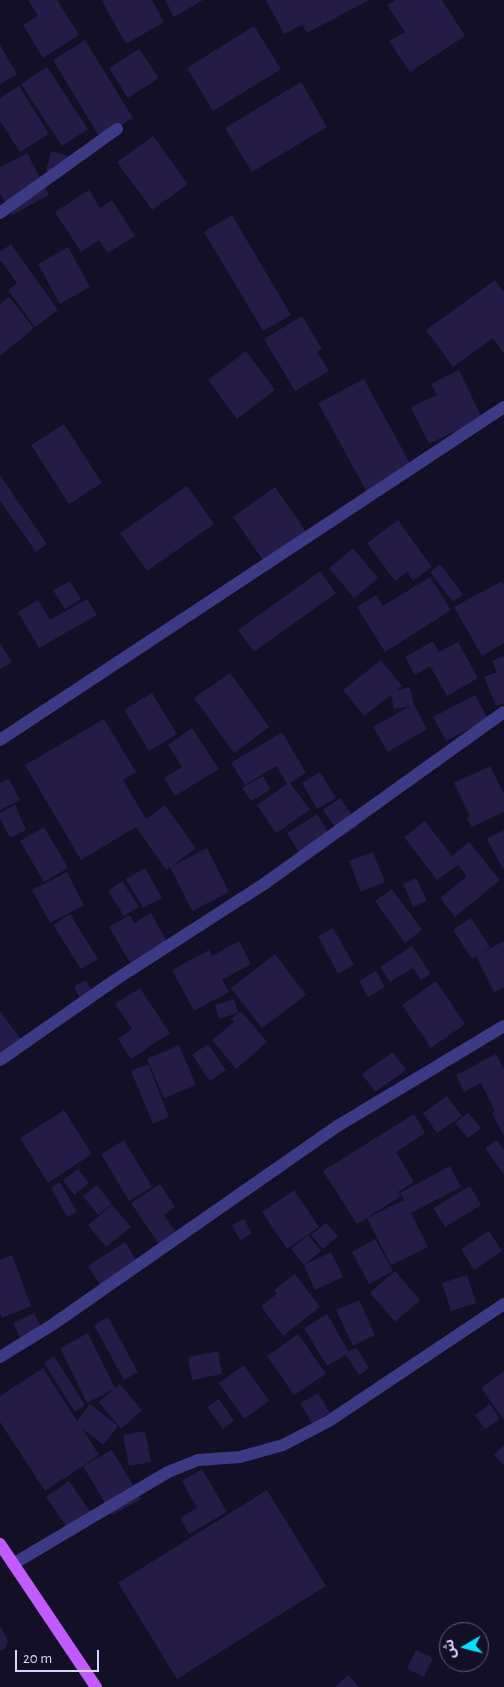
<!DOCTYPE html>
<html>
<head>
<meta charset="utf-8">
<style>
	body { margin:0 }
	#map { position:relative; width:504px; height:1687px; overflow:hidden; background:#130f26; font-family:"Alegreya Sans","Noto Sans Arabic",sans-serif }
	canvas { display:block }
	.north { position:absolute; left:439px; top:1622px; width:50px; height:50px; box-sizing:border-box; background:#130f26; border:1px solid #625e7d; border-radius:50%; rotate:262deg; font-size:14px; font-weight:700; line-height:20px; text-align:center; color:#d9d4ff }
	.north::after { content:''; display:block; margin:auto; width:18px; height:22px; background:#00e5ff; clip-path:polygon(50% 0,100% 100%,50% 72%,0 100%) }
	.scale { position:absolute; left:15px; top:1650px; width:84px; height:22px; box-sizing:border-box; border:2px solid #d9d4ff; border-top:0; padding-left:6px; font-size:15px; line-height:18px; white-space:nowrap; color:#d9d4ff; -webkit-text-stroke:4px #130f26; paint-order:stroke }
</style>
</head>
<body>
<div id="map">
<canvas width="504" height="1687"></canvas>
<div class="north">ش</div>
<div class="scale">20 m</div>
</div>
<script>
const ctx = document.querySelector('canvas').getContext('2d');
ctx.lineJoin = 'round';
function paint(path, color) { ctx.fillStyle = color; ctx.fill(path, 'evenodd'); }
const poly = rows => new Path2D(rows.map(r => 'M' + r).join(''));
function trace(path, color, width, dash) { ctx.strokeStyle = color; ctx.lineWidth = width; ctx.lineCap = dash ? 'butt' : 'round'; ctx.setLineDash(dash || []); ctx.stroke(path); }
paint(poly([
	[28,0,57,0,79,35,43,58,23,25,38,16],
	[104,0,152,0,164,22,126,44,102,1],
	[165,0,203,0,174,17],
	[266,0,369,0,307,33,302,25,284,34],
	[395,0,442,0,465,36,410,72,389,41,405,32,387,5],
	[254,26,281,69,213,111,187,68],
	[85,40,133,118,100,138,53,60],
	[0,45,17,74,0,84],
	[139,49,159,78,128,98,109,68],
	[47,67,88,129,62,146,21,84],
	[301,82,327,127,252,172,225,128],
	[19,86,49,134,20,152,0,121,0,98],
	[153,136,188,184,152,210,117,162],
	[51,151,68,156,62,176,46,171],
	[27,153,49,195,12,215,0,193,0,167],
	[89,190,100,208,112,200,135,236,108,253,99,240,81,252,55,212],
	[232,215,291,315,263,331,204,232],
	[11,244,58,310,35,327,8,290,17,283,0,260,0,252],
	[68,247,90,287,60,304,38,264],
	[495,280,504,292,504,354,493,338,453,367,426,330],
	[9,297,34,328,0,356,0,304],
	[302,316,322,349,317,352,329,371,295,391,264,339],
	[246,351,275,390,237,419,208,380],
	[459,370,482,418,429,444,411,407,437,395,431,384],
	[364,379,414,471,369,496,318,403],
	[64,424,102,483,69,504,31,445],
	[0,475,47,544,36,552,0,501],
	[187,486,214,524,147,571,120,533],
	[275,487,307,533,265,563,233,517],
	[398,520,432,567,413,581,407,572,395,581,367,543],
	[353,548,378,578,354,598,329,568],
	[440,564,463,594,453,602,430,572],
	[320,571,336,593,254,652,238,630],
	[430,577,451,610,385,652,357,607,376,595,383,606],
	[70,581,81,599,65,609,53,590],
	[502,581,504,586,504,643,482,656,454,607],
	[87,599,97,615,39,648,18,612,38,600,50,620],
	[433,641,439,652,458,642,478,678,447,696,430,666,415,675,405,657],
	[0,643,12,662,0,669],
	[504,656,504,703,496,706,484,677,497,672,492,661],
	[381,660,402,686,397,690,410,687,414,705,427,729,388,752,373,727,410,706,394,709,391,695,364,716,343,690],
	[230,673,269,727,234,753,194,698],
	[152,693,177,734,149,751,124,710],
	[475,695,488,719,446,741,433,717],
	[104,719,136,772,123,780,146,819,165,805,196,848,172,866,207,848,229,892,192,911,170,867,166,870,136,827,81,860,25,765],
	[192,728,219,769,175,796,164,778,182,767,168,745],
	[282,732,306,773,290,783,310,810,276,833,257,805,287,784,276,766,245,785,231,763],
	[490,766,504,794,504,812,472,827,467,818,470,816,454,783],
	[320,772,336,798,317,809,302,783],
	[263,776,271,789,251,801,242,788],
	[9,779,20,800,0,810,0,783],
	[340,798,359,825,342,837,323,810],
	[15,805,26,830,10,838,0,818,0,813],
	[317,814,332,839,302,858,287,833],
	[425,821,452,856,469,842,500,880,455,917,440,898,467,876,458,865,437,880,404,837],
	[44,827,68,868,44,882,20,841],
	[504,830,504,868,503,869,487,839],
	[373,852,385,882,361,892,349,861],
	[145,868,162,898,143,908,126,879],
	[67,872,84,905,50,923,32,890],
	[416,878,427,901,413,907,403,884],
	[122,881,139,907,124,916,108,891],
	[392,889,422,930,405,943,375,901],
	[151,913,170,947,133,968,109,927,130,915,134,923],
	[70,914,98,959,81,969,53,925],
	[471,918,490,947,483,952,504,941,504,987,494,992,476,956,472,959,453,930],
	[333,928,354,965,338,974,318,936],
	[239,941,251,964,222,980,229,992,194,1011,172,970,209,950,212,956],
	[412,946,431,974,421,980,413,968,390,982,380,967],
	[275,954,306,995,262,1028,231,988],
	[376,971,385,987,368,997,359,981],
	[86,980,93,993,81,1000,74,986],
	[436,981,465,1024,431,1048,402,1005],
	[140,988,170,1033,131,1059,118,1039,132,1029,115,1004],
	[234,999,238,1013,219,1019,215,1005],
	[0,1011,23,1042,0,1059],
	[241,1011,267,1042,236,1069,212,1040,234,1022,231,1019],
	[208,1044,226,1070,210,1081,192,1055],
	[179,1045,196,1085,164,1098,147,1059],
	[393,1052,406,1070,375,1092,362,1074],
	[496,1054,504,1069,504,1136,492,1113,495,1111,481,1083,464,1092,456,1075],
	[148,1064,169,1117,153,1124,131,1071],
	[447,1096,462,1116,437,1133,423,1113],
	[64,1110,92,1154,48,1183,20,1138],
	[468,1113,481,1128,468,1138,455,1123],
	[414,1114,425,1133,396,1152,414,1182,398,1192,401,1196,357,1224,323,1171],
	[124,1140,152,1187,129,1201,101,1154],
	[497,1140,504,1150,504,1175,485,1148],
	[450,1166,461,1187,411,1213,428,1247,391,1265,367,1218,404,1200,400,1193],
	[78,1169,89,1183,74,1195,63,1180],
	[60,1182,77,1212,67,1217,51,1188],
	[160,1184,175,1207,164,1215,179,1238,162,1249,131,1203],
	[97,1185,112,1204,98,1215,83,1196],
	[470,1186,481,1205,445,1227,433,1208],
	[294,1190,319,1227,287,1249,262,1212],
	[112,1205,131,1227,106,1247,88,1225],
	[244,1219,252,1234,240,1240,232,1225],
	[326,1223,338,1236,323,1249,311,1235],
	[489,1231,502,1251,474,1270,461,1249],
	[308,1235,321,1251,304,1265,291,1249],
	[375,1239,393,1271,369,1284,352,1252],
	[125,1242,138,1263,101,1286,88,1266],
	[331,1252,343,1277,315,1290,304,1265],
	[12,1255,31,1306,2,1318,0,1313,0,1260],
	[395,1271,420,1300,395,1322,370,1293],
	[295,1274,320,1307,283,1336,261,1306,277,1294,274,1290],
	[467,1275,476,1303,451,1311,442,1283],
	[359,1300,375,1335,353,1346,336,1310],
	[34,1313,41,1327,20,1338,13,1323],
	[327,1314,349,1352,356,1347,369,1368,359,1375,346,1355,327,1366,304,1328],
	[108,1317,138,1372,124,1380,94,1325],
	[88,1333,115,1388,120,1384,142,1410,121,1429,99,1402,114,1389,87,1403,60,1348],
	[298,1334,326,1374,294,1395,267,1356],
	[218,1351,222,1374,192,1380,188,1357],
	[54,1356,85,1405,75,1412,44,1363],
	[244,1365,269,1401,244,1419,219,1383],
	[43,1368,77,1421,90,1404,118,1426,103,1445,82,1428,99,1455,45,1491,0,1422,0,1396],
	[504,1371,504,1420,481,1388],
	[318,1393,330,1413,312,1423,300,1403],
	[219,1399,234,1421,223,1429,207,1407],
	[490,1404,500,1419,485,1429,475,1415],
	[145,1431,151,1462,129,1466,123,1435],
	[504,1445,504,1465,494,1455],
	[112,1450,141,1499,112,1515,83,1466],
	[202,1469,227,1512,189,1534,180,1518,197,1508,182,1481],
	[69,1481,94,1517,71,1533,46,1497],
	[267,1490,326,1586,177,1679,118,1583],
	[0,1625,8,1641,5,1649,0,1651],
	[416,1650,433,1658,424,1677,407,1669],
	[348,1675,359,1687,335,1687]
]), '#241b47');
trace(poly([
	[0,213,117,129],
	[0,740,504,407],
	[0,1060,115,980,264,884,504,712],
	[0,1357,52,1325,336,1127,504,1026],
	[13,1564,168,1472,198,1460,240,1457,283,1445,329,1421,504,1304]
]), '#3d3a85', 12);
trace(poly([
	[0,1544,96,1687]
]), '#c25bff', 12);
</script>
</body>
</html>
